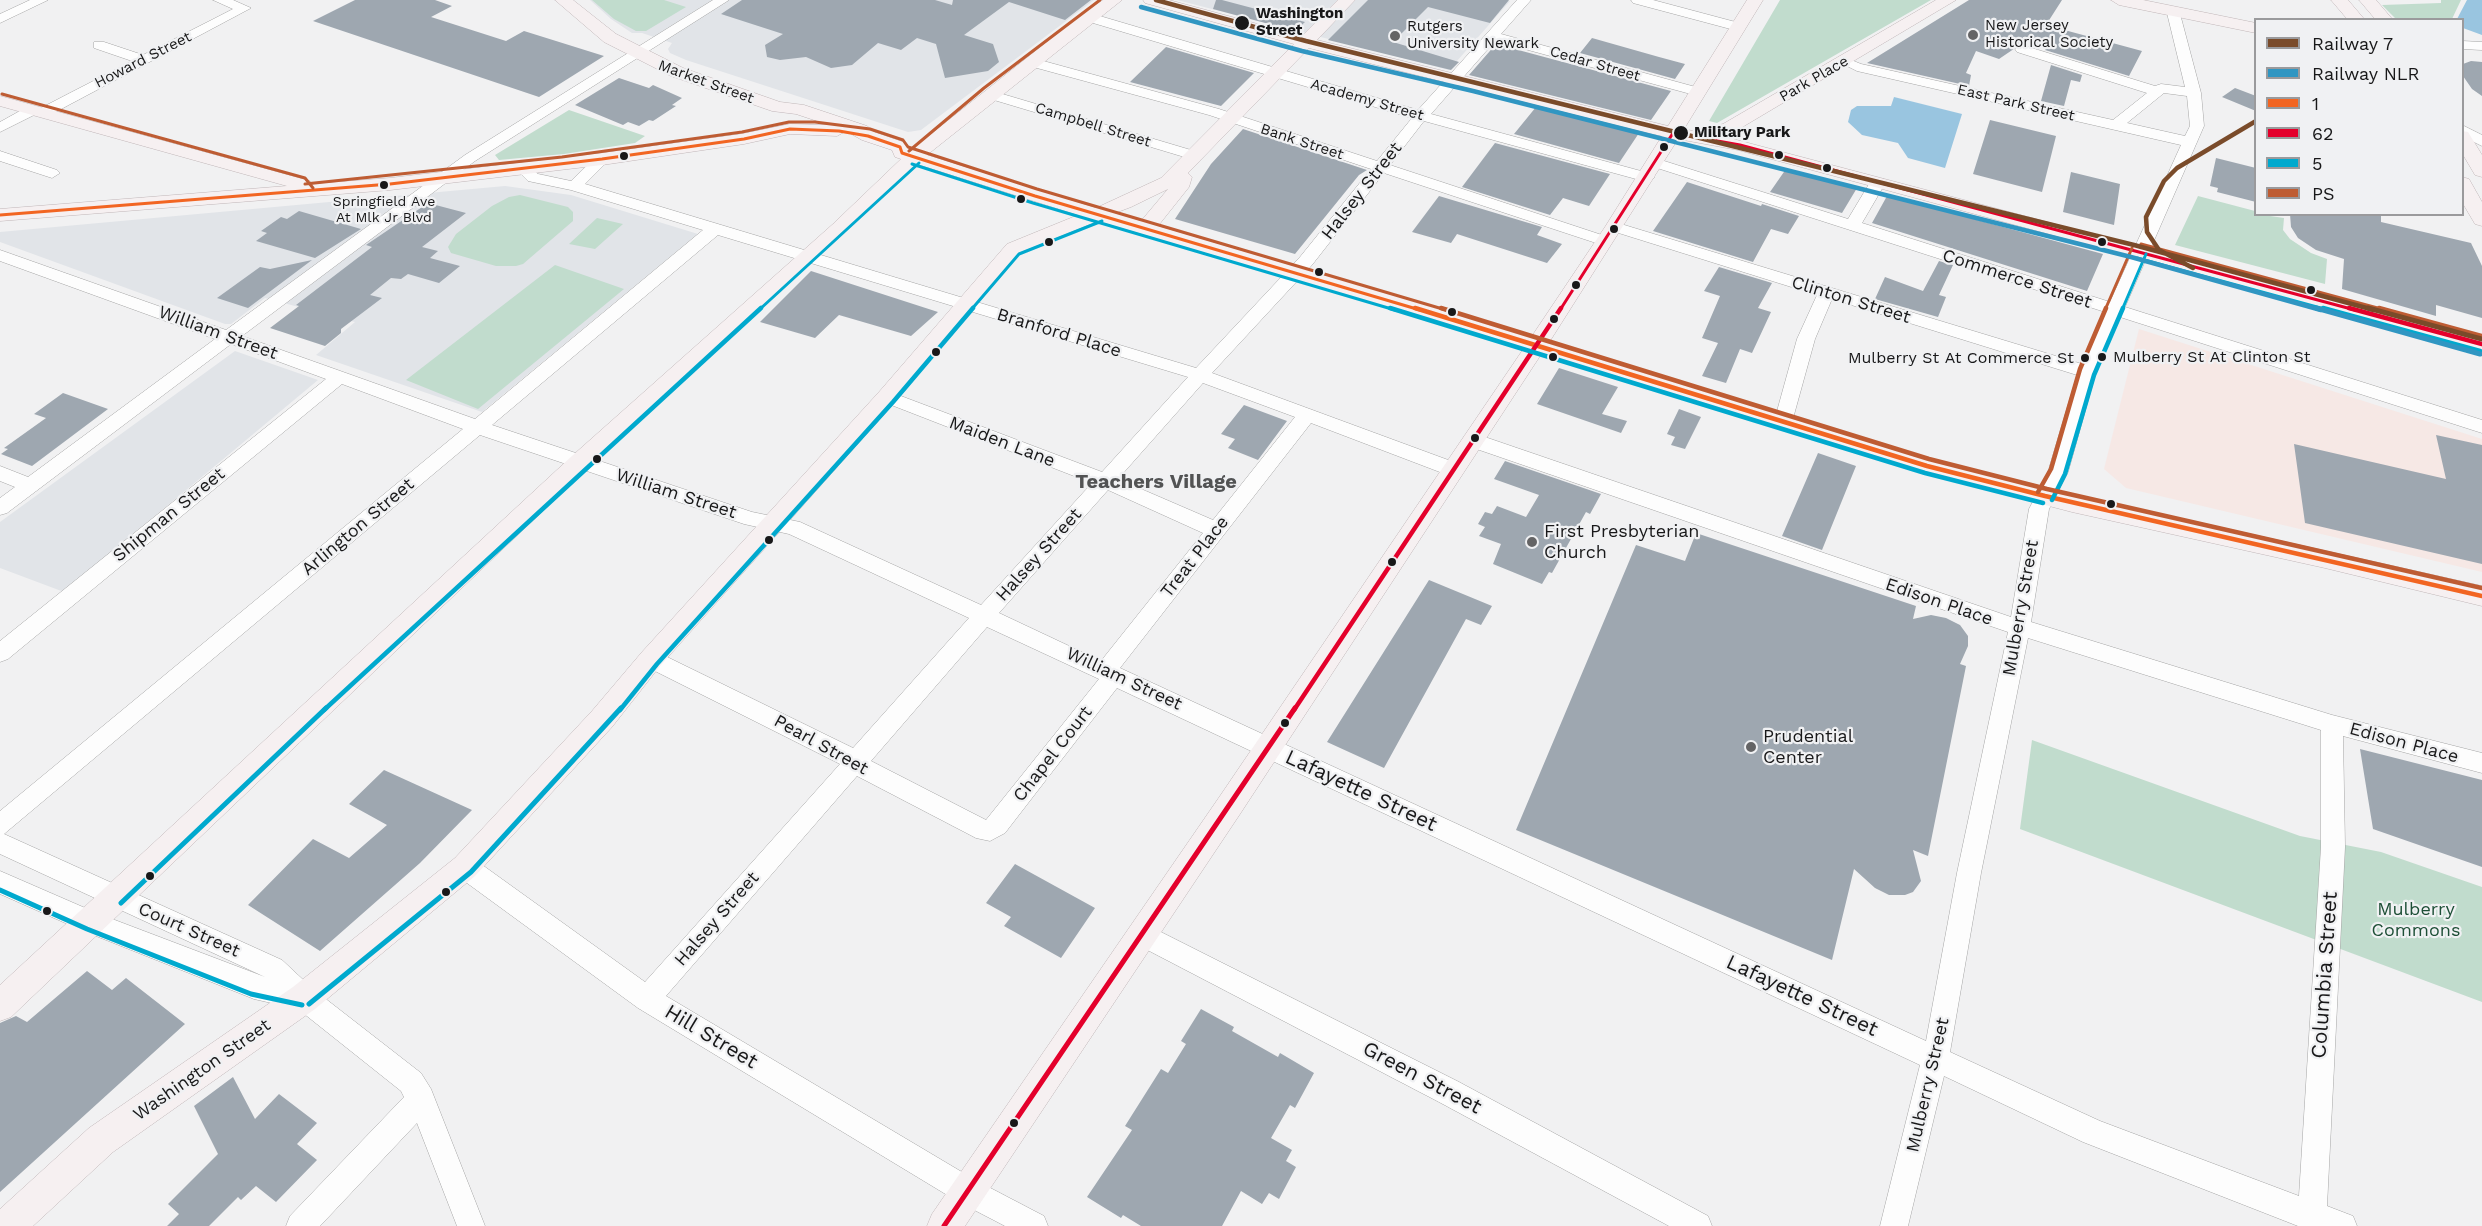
<!DOCTYPE html>
<html>
<head>
<meta charset="utf-8">
<style>
	body { margin:0 }
	#map { position:relative; width:2482px; height:1226px; overflow:hidden; background:#f1f1f2; font-family:"Work Sans",sans-serif }
	canvas { display:block }
	.legend { position:absolute; left:2254px; top:18px; width:210px; height:198px; box-sizing:border-box; background:#f0f1f3; border:2px solid #9a9a9c; margin:0; padding:8px 10px; list-style:none; font-size:18px; color:#181819 }
	.legend li { display:flex; align-items:center; gap:12px; height:30px }
	.legend b { width:30px; border:2px solid #9a9a9c }
</style>
</head>
<body>
<div id="map">
<canvas width="2482" height="1226"></canvas>
<ul class="legend">
<li><b style="height:8px;background:#7a4b2a"></b>Railway 7</li>
<li><b style="height:8px;background:#3096c2"></b>Railway NLR</li>
<li><b style="height:8px;background:#f26522"></b>1</li>
<li><b style="height:8px;background:#e4002b"></b>62</li>
<li><b style="height:8px;background:#00a9ce"></b>5</li>
<li><b style="height:8px;background:#be5c33"></b>PS</li>
</ul>
</div>
<script>
const ctx = document.querySelector('canvas').getContext('2d');
ctx.lineJoin = 'round';
function paint(path, color) { ctx.fillStyle = color; ctx.fill(path, 'evenodd'); }
const poly = rows => new Path2D(rows.map(r => 'M' + r).join(''));
function trace(path, color, width, dash) { ctx.strokeStyle = color; ctx.lineWidth = width; ctx.lineCap = dash ? 'butt' : 'round'; ctx.setLineDash(dash || []); ctx.stroke(path); }
function label(font, color, halo, rows, align = 'center') {
  ctx.font = font + ' "Work Sans",sans-serif'; ctx.lineWidth = 4.5; ctx.setLineDash([]); ctx.textBaseline = 'middle'; ctx.strokeStyle = halo; ctx.fillStyle = color; for (const [text, x, y, turn = 0] of rows) {
    ctx.save(); ctx.translate(x, y); ctx.rotate((+turn || 0) * Math.PI / 180); ctx.textAlign = isNaN(turn) ? turn : align; if (halo) ctx.strokeText(text, 0, 0); ctx.fillText(text, 0, 0); ctx.restore();
  }
}
paint(poly([
	[2139,329,2482,439,2482,572,2126,488,2104,469]
]), '#f6e8e5');
paint(poly([
	[590,0,1094,0,921,130,908,132,686,60,670,53,668,49,672,43,642,33,632,33,611,19],
	[1177,0,1505,0,1510,1,1449,70],
	[505,186,571,195,698,234,482,412,316,355,355,322,265,298,231,324,225,324,0,242,0,232],
	[235,351,318,380,64,592,0,568,0,522]
]), '#e1e4e8');
paint(poly([
	[592,0,664,0,686,7,646,31,636,31,614,19],
	[1780,0,1931,0,1717,123,1709,121],
	[2441,0,2461,0,2452,19,2396,19,2382,5,2441,3],
	[569,110,645,136,635,143,564,154,499,160,495,155],
	[520,195,568,207,573,212,573,221,523,264,516,266,496,266,451,253,448,247,456,234,492,206,509,197],
	[2198,196,2255,211,2256,214,2284,218,2283,230,2290,239,2311,253,2327,259,2325,284,2175,245],
	[597,218,623,224,595,249,569,244],
	[555,265,624,289,478,409,406,380],
	[2032,740,2300,836,2381,852,2482,887,2482,1002,2020,829]
]), '#c1dccd');
paint(poly([
	[2467,0,2482,0,2482,35,2463,28,2462,20,2457,19],
	[1894,97,1962,114,1945,168,1908,158,1898,143,1862,135,1848,122,1851,110,1857,106,1891,106]
]), '#99c5e0');
paint(poly([
	[355,0,435,0,452,6,431,17,506,41,524,31,604,56,539,97,313,21],
	[742,0,935,0,952,5,953,0,1091,0,1065,20,1009,2,964,35,993,44,999,62,988,71,945,78,936,44,917,38,901,50,878,43,852,65,831,68,806,57,780,60,767,57,765,45,783,34,721,14],
	[1216,0,1222,0,1305,22,1295,31,1213,9],
	[1368,0,1509,0,1490,23,1428,7,1393,42,1459,62,1451,70,1328,40],
	[1969,0,2062,0,2046,25,2142,51,2129,76,2045,50,2047,47,2027,40,1999,59,1976,51,1966,73,1971,75,1969,86,1867,63],
	[1592,38,1659,57,1685,64,1675,79,1580,53],
	[1496,44,1671,91,1651,120,1469,75],
	[1166,47,1254,73,1221,106,1130,82],
	[2471,61,2482,62,2482,96,2472,89,2463,76,2463,64],
	[2051,65,2082,75,2080,82,2071,80,2064,106,2041,101],
	[619,78,649,88,653,85,682,98,672,105,676,106,653,121,649,120,639,126,628,122,623,125,575,105],
	[2235,88,2256,96,2256,111,2222,97],
	[1536,107,1639,133,1619,163,1514,134],
	[1990,120,2056,136,2042,192,1973,174],
	[1243,129,1367,170,1359,175,1295,254,1175,219,1211,164],
	[1495,143,1610,174,1589,206,1563,198,1550,215,1462,187],
	[2216,158,2256,168,2256,202,2217,192,2218,188,2210,186],
	[1786,169,1857,188,1842,213,1770,192],
	[2071,172,2120,184,2114,225,2063,212],
	[1687,182,1761,206,1762,204,1799,216,1788,234,1771,229,1753,262,1653,231],
	[1439,196,1542,227,1537,235,1562,244,1547,263,1457,234,1451,243,1412,232],
	[1887,196,1933,208,2103,254,2087,291,1872,223],
	[428,203,466,213,422,247,438,251,430,258,460,266,439,283,408,274,401,279,391,278,370,295,382,298,341,329,341,333,325,346,270,328,299,306,296,305,372,247,366,245],
	[299,211,361,229,315,258,256,241,267,233,261,231,281,217,287,219],
	[2290,214,2381,214,2381,222,2471,243,2482,266,2482,318,2436,305,2436,316,2342,289,2344,259,2316,250,2298,238,2291,227],
	[312,260,248,308,217,298,260,267,270,269],
	[1939,261,1953,265,1939,295,1946,297,1938,317,1875,299,1885,277,1923,291],
	[1719,267,1772,283,1758,308,1771,312,1752,353,1740,349,1726,383,1702,376,1718,343,1702,338,1720,296,1704,291],
	[811,271,938,312,911,336,839,315,815,338,760,322],
	[1559,368,1618,387,1602,414,1627,421,1621,433,1537,404],
	[63,393,108,409,32,466,1,454,8,449,4,448,46,418,34,414],
	[1244,405,1287,421,1258,460,1228,448,1235,439,1221,434],
	[1679,409,1701,417,1685,449,1671,445,1675,437,1667,434],
	[2436,435,2482,445,2482,564,2305,523,2294,444,2446,479],
	[1818,453,1856,466,1822,550,1782,536],
	[1505,461,1601,494,1590,514,1586,512,1552,573,1549,572,1542,584,1493,564,1501,544,1479,536,1485,527,1478,524,1485,512,1492,514,1497,506,1526,517,1539,495,1494,479],
	[1696,533,1916,606,1913,619,1931,615,1946,618,1960,625,1968,636,1968,646,1960,664,1966,666,1928,856,1913,850,1921,881,1913,892,1905,895,1889,895,1875,888,1854,869,1832,960,1516,830,1636,545,1685,561],
	[1429,580,1492,606,1481,625,1466,619,1384,768,1327,742],
	[2360,749,2482,780,2482,867,2373,829],
	[384,770,472,810,420,863,320,951,248,905,313,839,349,858,387,825,349,804],
	[1015,864,1095,908,1061,958,1004,926,1011,917,986,903],
	[87,971,112,990,126,978,185,1024,0,1192,0,1023,16,1016,27,1022],
	[1201,1009,1234,1027,1232,1031,1278,1057,1280,1053,1314,1073,1295,1108,1290,1105,1271,1138,1292,1150,1286,1161,1296,1167,1279,1199,1269,1193,1262,1204,1241,1191,1222,1226,1141,1226,1123,1215,1121,1218,1087,1197,1132,1130,1125,1126,1161,1069,1168,1073,1186,1044,1181,1041],
	[233,1077,255,1119,279,1094,317,1123,297,1144,317,1160,276,1202,256,1186,241,1200,238,1197,209,1226,167,1226,179,1214,168,1204,218,1154,194,1106]
]), '#9ea7b0');
const minor = poly([
	[30,0,48,0,0,23,0,14,30,0],
	[213,0,233,0,251,8,48,116,43,117,36,114,0,132,0,122,27,107,32,106,39,109,132,61,94,48,94,42,104,42,143,55,233,9,213,0],
	[713,0,729,0,475,161,242,336,475,419,703,230,571,190,528,181,516,169,524,164,538,174,571,181,597,156,602,154,610,159,585,184,1196,368,1300,257,1371,169,1209,115,1026,65,1026,59,1036,59,1219,109,1377,161,1412,118,1083,20,1081,17,1083,14,1093,14,1418,110,1517,0,1531,0,1501,34,1703,89,1705,92,1698,96,1495,41,1431,114,1652,174,1655,177,1647,182,1424,121,1390,165,1611,238,1613,241,1605,246,1599,244,1384,173,1312,265,1212,373,1459,464,1462,469,1459,474,1445,474,1311,423,1120,668,1926,1041,1957,873,2008,632,1465,445,1463,440,1465,435,1479,435,2011,617,2029,509,2048,472,2077,375,1832,299,1815,339,1792,422,1790,427,1783,428,1776,427,1774,422,1797,339,1817,295,1609,230,1607,227,1615,222,1621,224,2082,364,2105,312,1651,166,1648,163,1656,158,1661,160,1848,219,1872,179,1884,179,1886,182,1862,223,2110,302,2181,145,1857,71,1837,61,1844,57,1861,64,2113,120,2147,93,2017,52,2015,49,2022,45,2155,86,2161,84,2185,87,2167,13,2174,9,2179,10,2201,93,2204,126,2125,307,2482,420,2482,433,2120,317,2096,372,2068,472,2049,509,2031,622,2332,715,2482,753,2482,773,2343,736,2345,847,2327,1206,2353,1216,2357,1226,2298,1226,2083,1142,1944,1076,1908,1226,1880,1226,1920,1065,1117,688,1005,833,990,841,976,838,857,776,666,996,977,1181,1044,1216,1048,1226,1005,1226,957,1201,638,1008,456,875,453,867,456,859,465,856,474,859,645,982,840,764,643,665,640,659,643,653,651,650,659,653,853,748,969,618,789,534,744,524,480,435,4,834,282,960,313,989,421,1073,431,1089,485,1226,457,1226,417,1123,320,1226,286,1226,290,1216,404,1097,401,1091,298,1009,254,999,81,930,0,894,0,871,99,914,265,977,0,854,0,811,463,429,342,384,8,659,0,662,0,641,326,379,231,344,7,513,0,515,0,498,15,487,0,481,0,466,28,477,215,339,0,261,0,250,226,330,465,155,713,0],
	[2164,93,2187,96,2190,126,2185,136,2127,123,2164,93],
	[718,235,1188,377,1102,472,893,393,881,393,878,397,881,401,1092,483,981,605,800,522,752,512,492,425,718,235],
	[1203,383,1295,417,1213,520,1118,479,1203,383],
	[1108,490,1203,533,1101,661,999,613,1108,490],
	[987,627,1099,679,986,820,871,761,987,627],
	[2028,638,2321,730,2321,847,2299,1196,2100,1121,1950,1052,1981,873,2028,638],
	[1631,0,1653,0,1743,24,1745,27,1738,31,1633,3,1631,0],
	[2462,41,2482,42,2482,50,2462,49,2462,41],
	[989,90,1201,153,1204,156,1201,159,1191,159,984,97,982,94,989,90],
	[2462,125,2482,135,2482,146,2462,136,2462,125],
	[0,151,57,170,60,173,52,178,0,161,0,151],
	[1143,923,1459,1082,1708,1216,1712,1226,1669,1226,1439,1102,1134,943,1130,935,1134,927,1143,923]
]);
const major = poly([
	[555,0,573,0,616,34,683,68,780,102,804,105,867,126,874,132,906,143,911,150,1082,14,1103,0,1122,0,927,155,1096,208,1161,178,1294,44,1145,3,1143,0,1169,0,1302,36,1338,0,1355,0,1317,40,1668,126,1747,0,1763,0,1684,129,1693,131,1723,124,1936,0,1956,0,1734,132,1718,135,2482,337,2482,351,1738,150,1678,139,1550,341,1929,458,2072,494,2482,586,2482,606,2325,568,2072,512,1927,474,1542,353,1240,814,965,1226,927,1226,932,1214,1220,796,1524,348,1098,221,1021,252,895,402,660,666,612,727,475,876,315,1009,113,1152,33,1226,0,1226,0,1209,89,1128,293,987,455,858,592,711,642,652,879,392,1007,244,1078,215,917,164,588,468,11,1017,0,1021,0,985,572,456,833,224,901,159,895,157,892,150,862,140,846,131,837,136,790,134,744,144,602,165,390,190,0,221,0,209,287,186,0,106,0,96,310,181,312,184,390,178,602,153,741,134,790,124,829,125,796,114,772,111,671,76,604,42,555,0],
	[1309,48,1648,133,1662,136,1605,227,1532,336,1158,226,1189,187,1192,177,1188,173,1309,48],
	[1168,189,1141,221,1115,213,1131,207,1168,189],
	[2111,0,2143,0,2256,23,2256,33,2119,5,2111,0],
	[2331,0,2348,0,2365,20,2348,20,2331,0],
	[2359,0,2376,0,2393,20,2376,20,2359,0],
	[2462,131,2468,132,2482,155,2482,177,2475,175,2462,153,2462,131],
	[2462,177,2469,179,2482,202,2482,226,2475,224,2462,202,2462,177]
]);
trace(minor, '#a5a5a5', 1);
trace(major, '#c0b6b8', 1);
paint(minor, '#fdfdfd');
paint(major, '#f6f0f1');
trace(poly([
	[0,215,390,184,602,159,744,139,790,129,839,131,868,136,900,147,902,153,1035,196,1420,310]
]), '#f26522', 3);
trace(poly([
	[1415,308,1927,466,2045,496,2482,596]
]), '#f26522', 4.5);
trace(poly([
	[1673,133,1740,145,2355,310],
	[1560,310,1673,133]
]), '#e4002b', 3);
trace(poly([
	[2349,308,2482,344],
	[1294,710,1561,308]
]), '#e4002b', 4.5);
trace(poly([
	[944,1226,1295,708]
]), '#e4002b', 5);
trace(poly([
	[912,164,1033,203,1395,310],
	[2137,258,2328,310],
	[759,310,919,163],
	[971,310,1019,254,1102,221],
	[2122,310,2146,254]
]), '#00a9ce', 3);
trace(poly([
	[1390,308,1925,473,2043,503],
	[2323,308,2480,351],
	[2052,500,2065,474,2094,375,2123,308],
	[324,710,761,308],
	[620,710,657,664,893,402,973,308]
]), '#00a9ce', 4.5);
trace(poly([
	[0,890,87,929,251,994,302,1005],
	[121,903,326,708],
	[309,1004,471,872,621,708]
]), '#00a9ce', 5);
trace(poly([
	[2,94,305,178,313,188],
	[909,151,984,88,1100,0],
	[305,184,562,157,742,132,789,122,815,122,870,129,903,140,908,147,1037,189,1446,310],
	[2141,244,2385,310],
	[2105,310,2132,248]
]), '#be5c33', 3);
trace(poly([
	[1441,308,1929,459,2047,489,2482,588],
	[2379,308,2482,336],
	[2038,492,2051,469,2080,369,2106,308]
]), '#be5c33', 4.5);
trace(poly([
	[1156,0,1306,41,2134,245,2374,310],
	[2193,268,2159,250,2147,232,2146,217,2164,181,2177,168,2256,121]
]), '#7a4b2a', 4.5);
trace(poly([
	[2368,308,2482,339]
]), '#7a4b2a', 5);
trace(poly([
	[1141,7,1302,51,1473,91,2131,257,2321,310]
]), '#3096c2', 4.5);
trace(poly([
	[2316,308,2480,354]
]), '#3096c2', 5);
for (const [x, y, r, color] of [
	[1242,23,8,"#181819"],
	[1973,35,6,"#646465"],
	[1395,36,6,"#646465"],
	[1681,133,8,"#181819"],
	[1664,147,5,"#181819"],
	[1779,155,5,"#181819"],
	[624,156,5,"#181819"],
	[1827,168,5,"#181819"],
	[384,185,5,"#181819"],
	[1021,199,5,"#181819"],
	[1614,229,5,"#181819"],
	[1049,242,5,"#181819"],
	[2102,242,5,"#181819"],
	[1319,272,5,"#181819"],
	[1576,285,5,"#181819"],
	[2311,290,5,"#181819"],
	[1452,312,5,"#181819"],
	[1554,319,5,"#181819"],
	[936,352,5,"#181819"],
	[1553,357,5,"#181819"],
	[2102,357,5,"#181819"],
	[2085,358,5,"#181819"],
	[1475,438,5,"#181819"],
	[597,459,5,"#181819"],
	[2111,504,5,"#181819"],
	[769,540,5,"#181819"],
	[1532,542,6,"#646465"],
	[1392,562,5,"#181819"],
	[1285,723,5,"#181819"],
	[1751,747,6,"#646465"],
	[150,876,5,"#181819"],
	[446,892,5,"#181819"],
	[47,911,5,"#181819"],
	[1014,1123,5,"#181819"]
]) { const dot = new Path2D(); dot.arc(x, y, r, 0, 2 * Math.PI); ctx.fillStyle = color; ctx.fill(dot); trace(dot, '#f0f1f3', 2); }
label('14px', '#181819', '#f0f1f3', [
	["Springfield Ave",384,202],
	["At Mlk Jr Blvd",384,218]
]);
label('bold 15px', '#181819', '#f0f1f3', [
	["Washington",1256,14],
	["Street",1256,31],
	["Military Park",1694,133]
], 'left');
label('15px', '#181819', '#f0f1f3', [
	["New Jersey",1985,26],
	["Historical Society",1985,43],
	["Rutgers",1407,27],
	["University Newark",1407,44]
], 'left');
label('15px', '#181819', '#f0f1f3', [
	["Howard Street",143,60,-27],
	["Cedar Street",1595,64,16],
	["Park Place",1814,79,-30],
	["Market Street",706,82,20],
	["Academy Street",1367,100,16],
	["East Park Street",2016,103,13],
	["Campbell Street",1093,125,17],
	["Bank Street",1302,142,18]
]);
label('16px', '#181819', '#f0f1f3', [
	["Mulberry St At Clinton St",2113,357],
	["Mulberry St At Commerce St",2074,358,"right"]
], 'left');
label('18px', '#181819', '#f0f1f3', [
	["Halsey Street",1362,191,-52],
	["Commerce Street",2017,279,18],
	["Clinton Street",1851,300,17],
	["William Street",218,333,20],
	["Branford Place",1059,333,17],
	["Maiden Lane",1002,442,21],
	["William Street",676,494,18],
	["Shipman Street",169,515,-39],
	["Arlington Street",358,527,-40],
	["Halsey Street",1039,555,-48],
	["Treat Place",1195,557,-52],
	["Edison Place",1939,602,19],
	["Mulberry Street",2021,608,-80],
	["William Street",1124,679,25],
	["Edison Place",2404,743,15],
	["Pearl Street",821,745,29],
	["Chapel Court",1053,754,-52],
	["Halsey Street",717,919,-49],
	["Court Street",189,930,24],
	["Washington Street",202,1070,-35],
	["Mulberry Street",1928,1085,-77]
]);
label('18px', '#181819', '#f0f1f3', [
	["First Presbyterian",1544,532],
	["Church",1544,553],
	["Prudential",1763,737],
	["Center",1763,758]
], 'left');
label('18px', '#1d4f36', '#f0f1f3', [
	["Mulberry",2416,910],
	["Commons",2416,931]
]);
label('bold 20px', '#525354', '#f0f1f3', [
	["Teachers Village",1156,482]
]);
label('21px', '#181819', '#f0f1f3', [
	["Lafayette Street",1361,791,25],
	["Columbia Street",2325,975,-86],
	["Lafayette Street",1802,996,25],
	["Hill Street",711,1037,31],
	["Green Street",1422,1078,28]
]);
</script>
</body>
</html>
